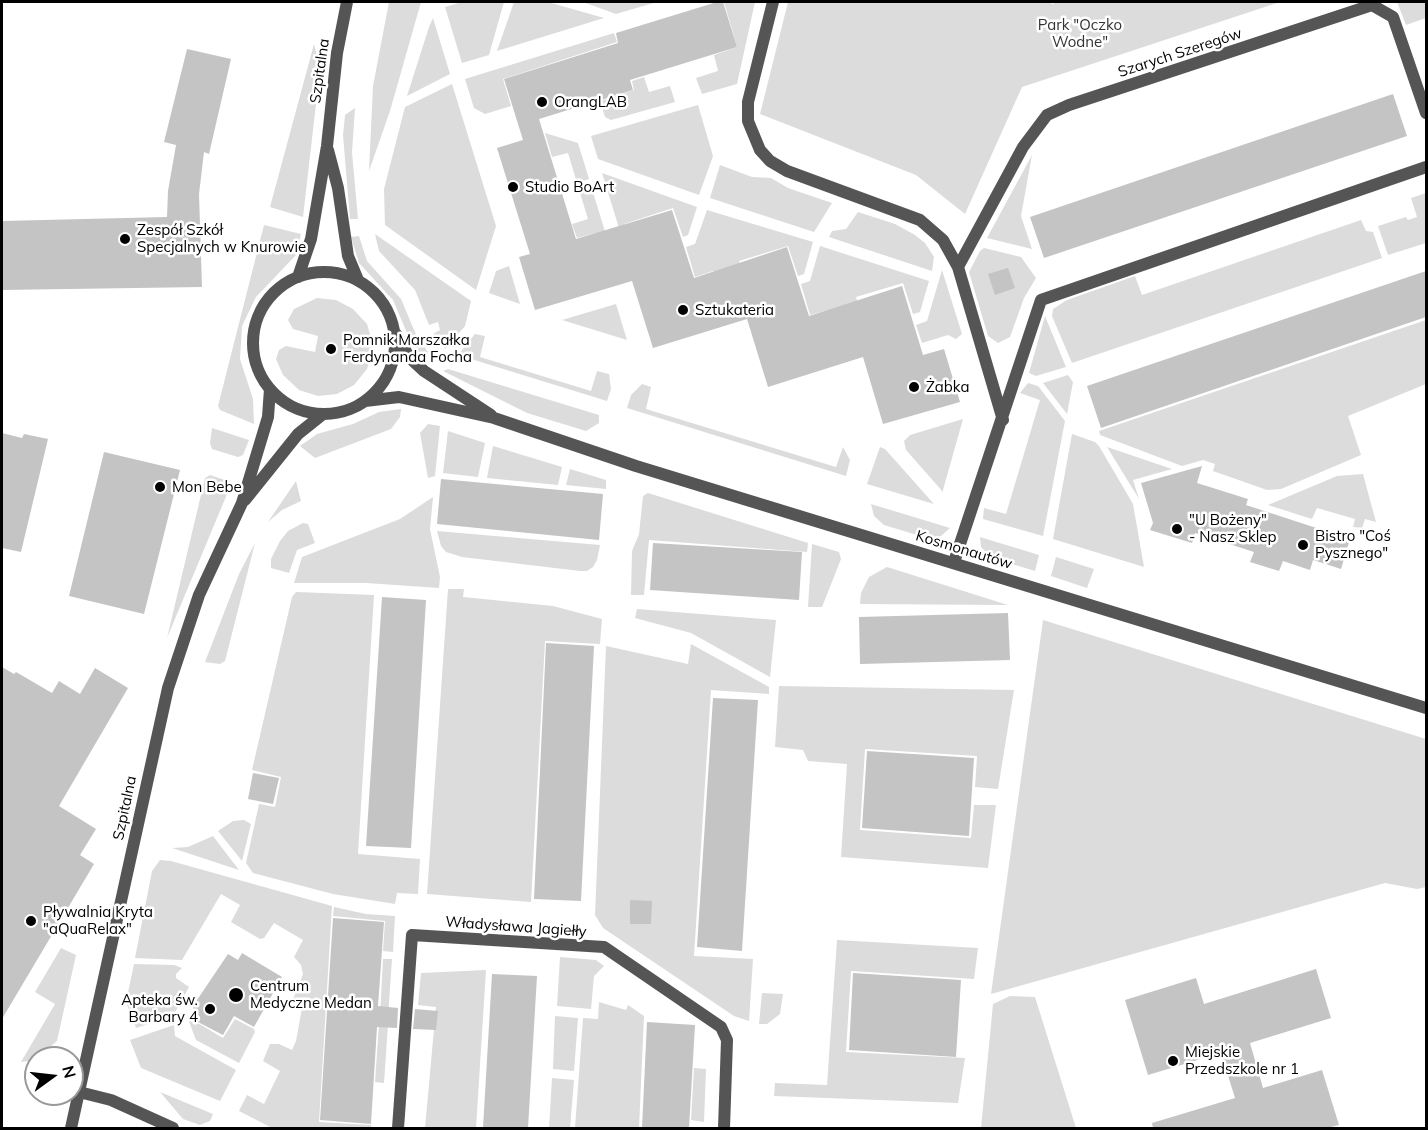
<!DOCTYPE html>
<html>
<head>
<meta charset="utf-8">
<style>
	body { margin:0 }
	#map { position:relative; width:1428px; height:1130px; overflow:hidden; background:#fff; font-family:Mulish,sans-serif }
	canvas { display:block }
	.frame { position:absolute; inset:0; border:3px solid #000; pointer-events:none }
	.north { position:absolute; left:24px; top:1046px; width:60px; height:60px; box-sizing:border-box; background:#fff; border:2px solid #999; border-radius:50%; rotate:75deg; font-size:16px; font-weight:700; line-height:24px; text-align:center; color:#000 }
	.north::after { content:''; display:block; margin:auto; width:21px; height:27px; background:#000; clip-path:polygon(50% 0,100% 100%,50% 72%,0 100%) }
</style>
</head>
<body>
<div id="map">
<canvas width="1428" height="1130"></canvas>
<div class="frame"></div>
<div class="north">N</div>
</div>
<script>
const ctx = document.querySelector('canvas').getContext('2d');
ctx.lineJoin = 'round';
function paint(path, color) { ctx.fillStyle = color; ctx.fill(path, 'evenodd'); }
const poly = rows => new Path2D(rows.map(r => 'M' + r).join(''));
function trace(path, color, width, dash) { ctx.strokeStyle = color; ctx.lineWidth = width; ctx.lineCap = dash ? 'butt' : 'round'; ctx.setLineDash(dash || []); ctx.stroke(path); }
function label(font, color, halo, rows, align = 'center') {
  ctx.font = font + ' Mulish,sans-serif'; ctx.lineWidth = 5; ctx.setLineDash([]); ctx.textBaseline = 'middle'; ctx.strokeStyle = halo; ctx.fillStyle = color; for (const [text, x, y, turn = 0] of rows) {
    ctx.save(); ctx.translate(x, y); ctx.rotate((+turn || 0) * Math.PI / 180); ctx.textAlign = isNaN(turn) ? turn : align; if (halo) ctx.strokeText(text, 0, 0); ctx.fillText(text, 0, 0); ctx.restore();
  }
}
paint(poly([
	[389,2,421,2,390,111,369,171,373,86],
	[462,2,504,2,489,55,462,63,445,7],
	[514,2,548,2,604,18,497,51],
	[583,2,657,2,616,14],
	[724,2,755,2,737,84,702,94,696,78,718,71,714,55,737,47],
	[788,2,1045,2,1054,4,1055,2,1280,2,1022,87,965,214,916,175,760,114],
	[1397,2,1426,2,1426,18,1406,25],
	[433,18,450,74,407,96,429,27],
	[614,33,617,42,503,79,511,106,485,114,474,108,465,79],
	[314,44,320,69,303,217,270,207],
	[644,77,649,92,670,86,675,102,611,120,605,117,600,101,634,90,632,81],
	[452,84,496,226,476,290,385,225,384,189,405,107],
	[698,105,713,156,699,195,598,159,591,136],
	[355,108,352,152,358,219,350,219,343,135,345,115],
	[545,133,578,143,589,179,577,183,568,153,552,157],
	[1032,155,1021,216,1032,249,987,238],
	[720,165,752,177,771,178,788,188,832,203,814,232,710,198],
	[602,173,697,207,688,235,683,237,673,208,624,224,633,255,628,257],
	[592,189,614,261,605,263,596,233,577,238,572,224,588,219,580,193],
	[1426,193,1426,243,1388,255,1378,226,1406,217,1408,220,1417,217,1411,198],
	[707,210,813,242,804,274,798,276,788,246,739,261,749,291,722,300,713,271,695,277,686,247,695,244],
	[858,212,895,224,915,235,925,243,934,257,932,271,829,237,832,231,846,229],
	[1361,220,1366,231,1373,232,1382,258,1072,363,1052,316,1053,309,1067,300,1135,276,1142,295],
	[264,225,301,234,296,255,256,297,242,326,240,359,253,399,254,424,220,410,218,406],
	[375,234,471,301,465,326,445,349,433,334,440,330,438,322,429,325,415,290,379,251],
	[359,236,367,261,401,299,417,337,428,352,425,360,413,347,393,300,359,263,351,237],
	[820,246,929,281,920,312,913,314,903,283,856,297,865,328,836,337,828,310,810,315,801,284,810,281],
	[984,248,1021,257,1036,278,1024,298,1010,337,998,343,988,336,969,272,980,251],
	[509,266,520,304,489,293,496,271],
	[942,270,962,334,956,339,948,335,922,343,916,325,927,321],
	[317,298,336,300,353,309,367,324,371,338,372,353,367,369,354,385,337,394,318,396,299,390,283,375,276,359,279,350,286,346,315,352,318,336,293,329,288,320,294,309],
	[616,304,627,340,562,320],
	[1045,316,1066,367,1036,376,1029,373],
	[1426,320,1426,384,1348,416,1361,455,1281,489,1267,490,1213,471,1215,464,1203,460,1182,466,1100,435,1099,431],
	[475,334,485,336,480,357,591,391,597,371,609,374,611,389,607,401,458,355],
	[448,369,599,415,599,423,586,431,527,413,443,371],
	[1068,375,1073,382,1067,414,1043,383],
	[1028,383,1038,386,1065,421,1043,536,983,519,984,508,1006,514,1040,400,1020,393],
	[642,384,651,387,646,409,836,467,843,447,850,460,846,476,627,408,631,395],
	[401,409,400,417,391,429,315,458,300,446,317,434,353,424,379,412],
	[963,419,943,490,943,492,906,450,904,441,910,435],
	[428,424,440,426,435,476,428,478,420,433],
	[212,428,249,440,243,455,238,457,212,449,210,443],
	[448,431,485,443,478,477,443,473],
	[1072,434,1095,442,1099,446,1133,504,1144,567,1053,539],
	[493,446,562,467,558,485,487,478],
	[880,447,885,449,934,504,867,484],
	[1107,447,1172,469,1133,480,1139,499],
	[570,469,606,480,606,489,566,485],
	[1363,474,1376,522,1365,519,1362,528,1353,527,1355,519,1317,508,1312,519,1268,505,1337,476],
	[210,475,228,481,230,487,167,638,205,478],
	[296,481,301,501,282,510,268,522],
	[648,493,808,543,807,552,649,540,644,595,631,595,632,551,639,534,643,496],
	[433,497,430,529,440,577,439,588,366,583,294,583,302,557,400,519],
	[871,504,950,528,941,536,930,539,884,525,874,516],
	[303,523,308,524,315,543,297,550,289,573,271,568,271,559,280,541,288,531],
	[437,531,600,545,597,560,593,567,587,571,580,571,462,557,446,552,441,546],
	[980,537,1039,555,1035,571,992,558,981,547],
	[255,543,225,661,220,664,205,662,239,574],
	[812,544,839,552,841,559,822,607,808,607],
	[1056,557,1094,569,1087,588,1051,576],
	[887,567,1008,605,860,604,861,593,869,577],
	[448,589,464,589,463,597,553,606,602,619,600,644,545,641,531,902,427,894],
	[296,592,374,595,358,854,420,859,418,894,397,893,395,904,333,894,253,873,246,863,259,804,275,807,281,777,252,770,292,597],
	[637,609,776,620,770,677,691,633,635,618],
	[1043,620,1426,739,1426,887,1417,889,1385,883,991,994],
	[691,644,769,687,769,694,711,690,694,956,753,959,749,1021,734,1016,603,928,595,915,606,646,688,664],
	[779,686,1014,690,998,789,975,787,977,756,865,749,860,830,971,838,974,805,996,805,988,868,841,857,847,764,808,761,803,750,775,747],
	[244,820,251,824,242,861,218,831,233,821],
	[213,836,239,870,172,848,188,847],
	[160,860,171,861,332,906,319,1122,371,1125,372,1128,272,1128,239,1111,247,1095,264,1104,280,1071,263,1061,270,1044,279,1044,292,1050,296,1041,302,1008,292,1002,303,974,301,965,294,957,303,940,274,923,264,938,260,939,231,922,240,905,221,894,182,960,135,958,152,871],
	[334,907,366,914,395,916,393,952,383,951,385,921,333,916],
	[837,940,978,948,974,979,851,971,846,1052,965,1058,958,1103,774,1096,775,1083,827,1085],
	[61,948,76,955,57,1041,35,1060,21,1062,55,1004,35,992],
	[560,957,596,960,604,966,594,976,591,1009,557,1006],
	[383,959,392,959,388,1017,380,1016],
	[134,964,174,965,182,968,176,974,176,978,189,987,173,1016,136,1028,126,1002],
	[486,970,476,1128,425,1128,436,1007,418,1005,421,973],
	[762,993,783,994,780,1014,767,1024,759,1024],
	[1010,996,1035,997,1076,1128,981,1128,993,1004],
	[599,1002,626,1010,628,1005,644,1016,639,1128,575,1128,583,1018,598,1019],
	[555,1016,578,1018,574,1071,553,1069],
	[194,1018,196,1022,223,1038,235,1019,254,1029,255,1032,239,1063,196,1040,188,1019],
	[379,1024,388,1025,384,1083,375,1082],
	[174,1025,175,1036,236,1070,220,1101,141,1068,130,1040],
	[694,1068,706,1069,704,1122,691,1120],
	[552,1078,574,1080,570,1128,549,1128],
	[160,1092,213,1114,210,1121,200,1125,183,1119]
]), '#dcdcdc');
paint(poly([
	[717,2,723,2,737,47,630,80,633,90,539,119,576,239,672,210,694,278,787,247,809,316,902,286,923,355,944,349,960,402,883,424,863,357,768,387,747,319,653,348,632,281,535,310,519,257,530,254,497,148,523,140,504,79,618,43,616,33],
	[187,49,231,59,209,154,204,152,199,194,202,287,2,290,2,221,167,217,168,191,176,145,164,142],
	[1393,94,1407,136,1044,258,1030,217],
	[1008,268,1015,288,995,295,988,274],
	[1426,271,1426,317,1101,428,1087,386],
	[2,433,22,438,24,434,48,439,21,552,2,548],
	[104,452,180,470,144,614,69,596],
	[1202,466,1197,483,1248,499,1246,505,1350,539,1341,569,1313,560,1310,570,1283,561,1279,571,1250,562,1254,552,1195,533,1192,543,1150,530,1153,523,1141,483],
	[441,479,603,494,599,540,437,524],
	[653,543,802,552,799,600,650,590],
	[382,597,426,600,411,848,366,846],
	[1008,613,1010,660,860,664,859,617],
	[546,643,594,646,581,901,534,899],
	[2,667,14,674,16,672,52,693,59,681,80,694,95,668,128,688,59,806,96,829,80,855,94,864,2,1019],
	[713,698,758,700,742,951,697,947],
	[867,751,974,758,969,836,862,828],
	[253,773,279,778,273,804,248,799],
	[630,900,652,901,651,924,630,924],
	[333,918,384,922,378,1006,398,1008,397,1028,377,1027,371,1124,320,1120],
	[242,953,282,977,254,1027,234,1016,223,1035,196,1021,193,1006,228,954,238,960],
	[1316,969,1331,1018,1250,1043,1263,1088,1322,1070,1339,1125,1327,1128,1153,1128,1152,1123,1235,1098,1221,1053,1148,1075,1125,1000,1196,978,1204,1004],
	[853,973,961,980,956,1057,849,1050],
	[492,974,537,976,528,1128,483,1128],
	[415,1009,438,1011,436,1030,413,1029],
	[647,1022,695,1025,689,1128,642,1128]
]), '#c4c4c4');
trace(poly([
	[773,2,748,102,748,121,760,150,770,161,787,171,920,220,943,240,958,267,1003,420],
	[958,267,1023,147,1047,115,1069,105,1372,5,1393,17,1426,113],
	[954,562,1041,300,1426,167],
	[79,1092,111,1100,173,1128],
	[398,1128,412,935,604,947,721,1027,727,1040,724,1128]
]), '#555', 12);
trace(poly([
	[328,150,338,188,348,256,358,280],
	'253 343a71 71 0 1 1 142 0a71 71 0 1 1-142 0Z',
	[298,277,311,239,327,146,337,53,347,2],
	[396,334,409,357,424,371,491,415],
	[365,401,399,397,494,418,636,466,1426,708],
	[245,500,298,434,323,414],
	[71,1128,168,688,199,595,242,503,268,417,270,389]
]), '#555', 12);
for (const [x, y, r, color] of [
	[542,102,6,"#000"],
	[513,187,6,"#000"],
	[125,239,6,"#000"],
	[683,310,6,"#000"],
	[331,349,6,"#000"],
	[914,387,6,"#000"],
	[160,487,6,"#000"],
	[1177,529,6,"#000"],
	[1303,545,6,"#000"],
	[31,921,6,"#000"],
	[236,995,8,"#000"],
	[210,1009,6,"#000"],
	[1173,1061,6,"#000"]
]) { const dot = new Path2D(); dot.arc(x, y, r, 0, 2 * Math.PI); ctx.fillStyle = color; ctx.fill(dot); trace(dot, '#fff', 2); }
label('15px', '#333', '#fff', [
	["Park \"Oczko",1080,25],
	["Wodne\"",1080,42]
]);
label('15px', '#000', '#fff', [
	["Szarych Szeregów",1180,53,-18],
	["Szpitalna",320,71,-82],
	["Kosmonautów",964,550,17],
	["Szpitalna",125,808,-78],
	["Władysława Jagiełły",516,927,4]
]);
label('15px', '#000', '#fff', [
	["OrangLAB",554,102],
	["Studio BoArt",525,187],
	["Zespół Szkół",137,230],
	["Specjalnych w Knurowie",137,247],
	["Sztukateria",695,310],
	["Pomnik Marszałka",343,340],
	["Ferdynanda Focha",343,357],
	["Żabka",926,387],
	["Mon Bebe",172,487],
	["\"U Bożeny\"",1189,520],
	["- Nasz Sklep",1189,537],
	["Bistro \"Coś",1315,536],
	["Pysznego\"",1315,553],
	["Pływalnia Kryta",43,912],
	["\"aQuaRelax\"",43,929],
	["Centrum",250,986],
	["Medyczne Medan",250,1003],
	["Apteka św.",198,1000,"right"],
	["Barbary 4",198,1017,"right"],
	["Miejskie",1185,1052],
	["Przedszkole nr 1",1185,1069]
], 'left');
</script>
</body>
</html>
